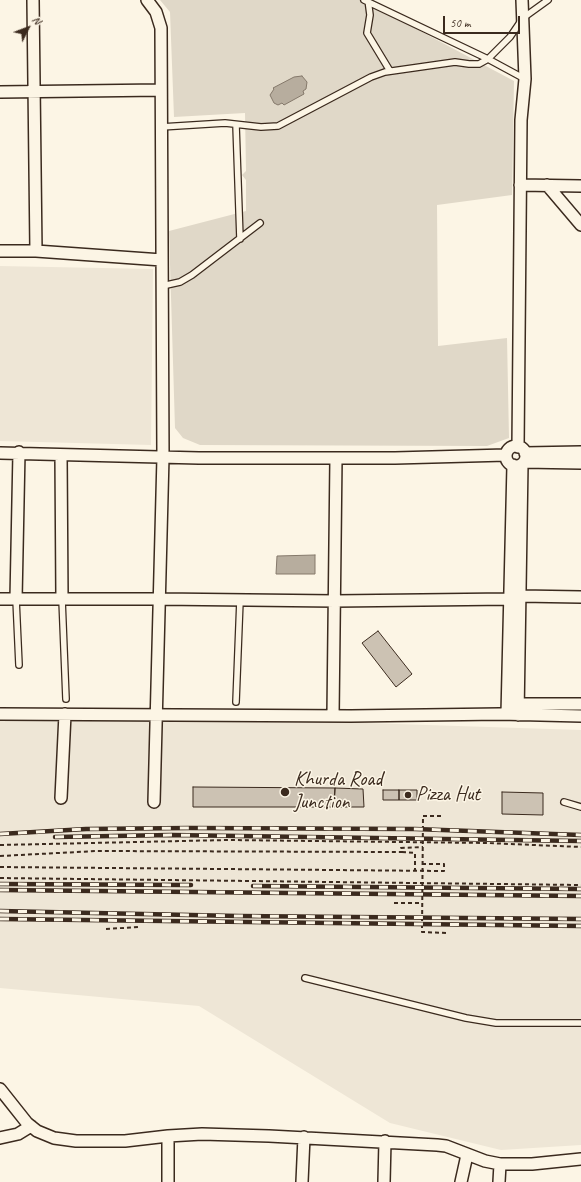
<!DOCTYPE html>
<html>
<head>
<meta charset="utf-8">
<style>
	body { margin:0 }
	#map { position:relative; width:581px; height:1182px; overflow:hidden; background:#fcf5e5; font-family:Caveat,sans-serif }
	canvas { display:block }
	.north { position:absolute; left:8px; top:8px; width:40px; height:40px; -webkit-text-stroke:3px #fcf5e5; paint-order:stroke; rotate:48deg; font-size:11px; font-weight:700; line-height:16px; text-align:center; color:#3b2a1e }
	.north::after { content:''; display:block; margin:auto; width:14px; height:18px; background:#3b2a1e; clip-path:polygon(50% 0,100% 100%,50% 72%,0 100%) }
	.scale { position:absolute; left:443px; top:16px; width:77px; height:18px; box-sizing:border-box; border:2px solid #3b2a1e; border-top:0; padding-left:5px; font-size:12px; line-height:14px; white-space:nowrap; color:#3b2a1e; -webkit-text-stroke:3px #fcf5e5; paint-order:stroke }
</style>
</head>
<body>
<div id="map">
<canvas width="581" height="1182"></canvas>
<div class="north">N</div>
<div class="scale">50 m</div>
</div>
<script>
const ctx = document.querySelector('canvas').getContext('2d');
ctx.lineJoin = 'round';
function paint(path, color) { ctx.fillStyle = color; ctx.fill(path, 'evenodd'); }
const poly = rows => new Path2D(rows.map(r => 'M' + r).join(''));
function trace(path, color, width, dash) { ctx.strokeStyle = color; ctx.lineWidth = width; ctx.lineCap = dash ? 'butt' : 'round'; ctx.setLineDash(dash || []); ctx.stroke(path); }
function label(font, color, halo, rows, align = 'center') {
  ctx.font = font + ' Caveat,sans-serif'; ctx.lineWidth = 3; ctx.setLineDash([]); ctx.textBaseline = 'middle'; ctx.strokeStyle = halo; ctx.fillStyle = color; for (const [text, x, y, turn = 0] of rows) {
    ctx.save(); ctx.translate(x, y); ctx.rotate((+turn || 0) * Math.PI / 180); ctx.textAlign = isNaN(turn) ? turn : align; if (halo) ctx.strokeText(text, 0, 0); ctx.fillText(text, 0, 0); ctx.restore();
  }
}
paint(poly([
	[0,266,153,269,151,445,0,441],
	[0,717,335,722,581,730,581,1145,501,1150,390,1123,199,1006,0,988]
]), '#eee6d6');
paint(poly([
	[160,0,362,0,514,81,512,195,437,205,438,346,507,338,509,438,487,446,200,445,183,438,175,428,169,231,246,211,246,180,242,175,246,171,245,113,174,117,170,12]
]), '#e0d8c8');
const water = poly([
	[302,76,307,82,306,89,303,91,304,94,284,105,282,103,278,105,274,103,270,95,274,89,273,88,294,77,302,76],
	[315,555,315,574,276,574,277,556,315,555]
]);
paint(water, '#b7ad9e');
trace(water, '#85796b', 1);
const building = poly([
	[378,631,412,674,396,687,362,643,378,631],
	[193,787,335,788,334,807,193,807,193,787],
	[335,788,363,789,364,807,334,807,335,788],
	[383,790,399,790,399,800,383,800,383,790],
	[399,790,417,790,417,800,399,800,399,790],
	[502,792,543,793,543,815,502,814,502,792]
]);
paint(building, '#ccc2b3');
trace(building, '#3b2a1e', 1);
const lane = poly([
	[364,0,488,59,525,79],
	[368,0,370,15,367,33,390,71],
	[236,125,240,239],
	[161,127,225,123,261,127,278,126,371,77,385,72,455,62,469,64,479,64,488,59,510,37,523,18,548,0],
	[162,286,180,282,192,275,260,223],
	[16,599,19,665],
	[62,599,66,699],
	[236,702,240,600],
	[564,802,581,807],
	[305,978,466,1018,496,1023,581,1023]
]);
const street = poly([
	[33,0,36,251],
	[147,0,156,12,161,28,163,457,154,802],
	[0,92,161,90],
	[520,185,581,186],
	[547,185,581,225],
	[0,251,36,251,162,260],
	'506 456a10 10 0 1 1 20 0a10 10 0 1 1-20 0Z',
	[518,447,521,120,525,79,522,0],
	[0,453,199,458,395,458,506,455],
	[525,453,581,452],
	[61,455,62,599],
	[524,462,581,463],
	[520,596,581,597],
	[0,599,160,599,335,601,509,599],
	[16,599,19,452],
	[512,704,581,704],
	[0,714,351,716,500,714,581,716],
	[507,714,513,465],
	[333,715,336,458],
	[518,715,522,464],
	[61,798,65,714],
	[0,1089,27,1123,37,1131,54,1138,76,1141,125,1141,168,1136,202,1134,269,1136,437,1145,446,1146,485,1161,500,1164,532,1164,581,1159],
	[168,1136,168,1182],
	[0,1138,18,1134,31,1126],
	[302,1182,304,1137],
	[384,1182,385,1141],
	[461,1182,467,1155],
	[499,1182,500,1164]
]);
trace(lane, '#3b2a1e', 8);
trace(street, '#3b2a1e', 14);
trace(poly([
	[441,816,423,816,422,932,447,933],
	[0,845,228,840,487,843,581,847],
	[402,852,415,853,415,871],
	[0,856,97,851,402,852,401,848,423,847],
	[0,867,444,871,444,864,423,864],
	[0,878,581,885],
	[394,903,422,903],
	[106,929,138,927]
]), '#3b2a1e', 2, [4, 3]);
trace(lane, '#fcf5e5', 5.5);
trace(street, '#fcf5e5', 11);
const rail = poly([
	[0,834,86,829,190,828,415,829,581,835],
	[55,837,171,835,581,841],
	[0,884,191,885],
	[253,886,581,889],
	[0,890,581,896],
	[0,911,238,916,581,919],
	[0,919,581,926]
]);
trace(rail, '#3b2a1e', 4.5);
trace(rail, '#fcf5e5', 3, [9]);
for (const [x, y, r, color] of [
	[285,792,5,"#3b2a1e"],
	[408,795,4,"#3b2a1e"]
]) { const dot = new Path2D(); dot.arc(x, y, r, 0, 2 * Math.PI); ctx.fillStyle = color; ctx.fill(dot); trace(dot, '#fcf5e5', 1.5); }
label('20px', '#3b2a1e', '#fcf5e5', [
	["Khurda Road",294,780],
	["Junction",294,803],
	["Pizza Hut",416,795]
], 'left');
</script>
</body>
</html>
